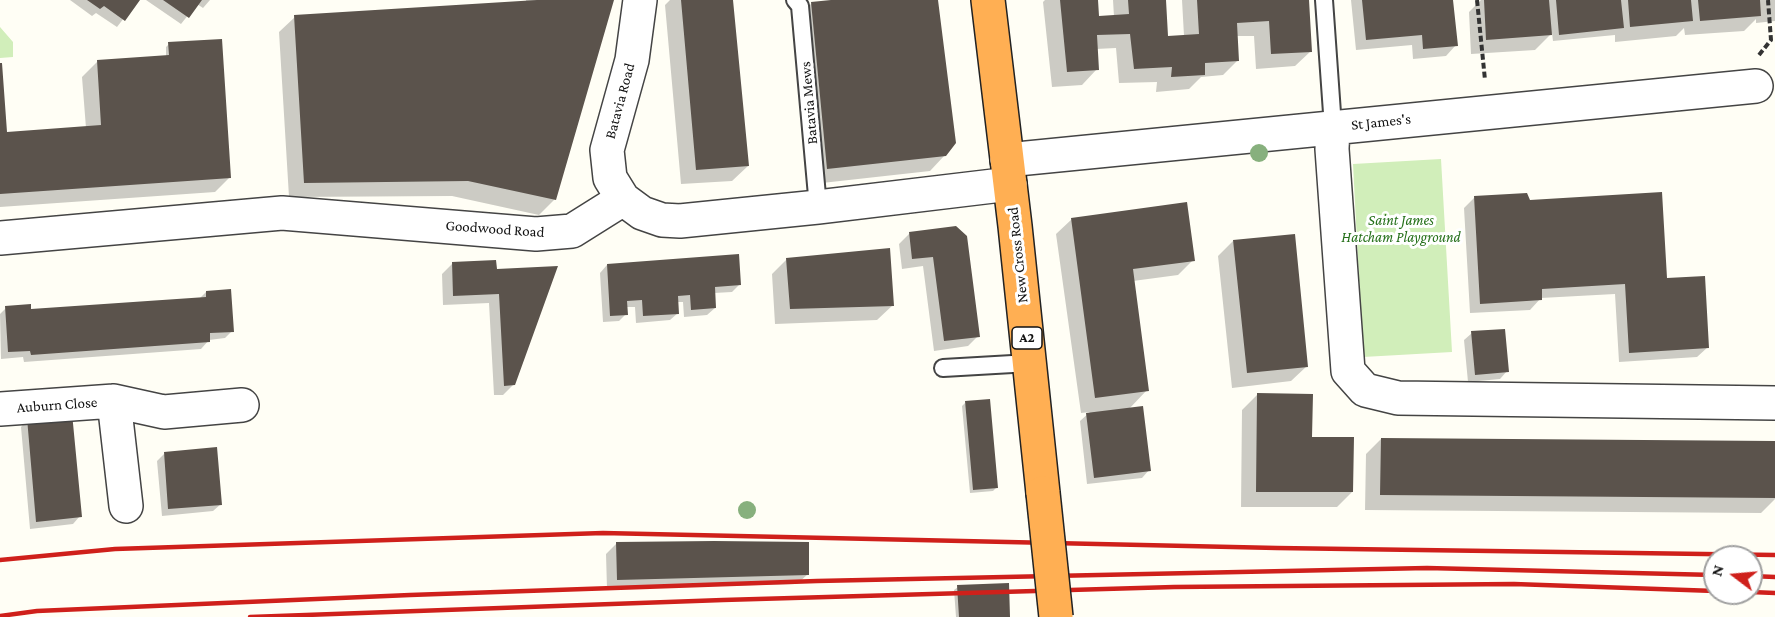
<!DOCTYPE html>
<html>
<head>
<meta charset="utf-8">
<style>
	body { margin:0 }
	#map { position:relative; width:1775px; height:617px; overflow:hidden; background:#fffef5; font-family:"Crimson Pro",serif }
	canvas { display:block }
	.north { position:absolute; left:1703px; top:545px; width:60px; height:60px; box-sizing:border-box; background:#fff; border:2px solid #a0a0a0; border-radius:50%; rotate:286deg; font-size:16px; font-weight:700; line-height:24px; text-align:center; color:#111 }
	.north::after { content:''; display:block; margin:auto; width:21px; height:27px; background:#cf201b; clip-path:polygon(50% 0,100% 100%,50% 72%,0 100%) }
</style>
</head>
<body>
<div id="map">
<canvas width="1775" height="617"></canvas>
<div class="north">N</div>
</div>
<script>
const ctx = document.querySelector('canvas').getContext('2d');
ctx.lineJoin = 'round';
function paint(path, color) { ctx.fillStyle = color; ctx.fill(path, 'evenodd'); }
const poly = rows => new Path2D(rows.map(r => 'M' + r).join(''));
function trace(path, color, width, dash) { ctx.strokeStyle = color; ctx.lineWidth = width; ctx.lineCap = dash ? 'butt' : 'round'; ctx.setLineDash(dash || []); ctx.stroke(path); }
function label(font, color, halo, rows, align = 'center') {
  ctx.font = font + ' "Crimson Pro",serif'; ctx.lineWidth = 6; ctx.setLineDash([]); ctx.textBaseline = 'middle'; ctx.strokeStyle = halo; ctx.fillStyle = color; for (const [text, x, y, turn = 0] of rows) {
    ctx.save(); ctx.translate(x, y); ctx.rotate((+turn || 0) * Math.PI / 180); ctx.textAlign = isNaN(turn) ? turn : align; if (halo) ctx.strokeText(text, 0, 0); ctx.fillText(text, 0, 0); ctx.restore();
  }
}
paint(poly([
	[0,27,13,42,13,57,0,58],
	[1441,159,1452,352,1363,357,1353,164]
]), '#d1eeba');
paint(poly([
	[70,0,138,0,117,27,96,13,92,16],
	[146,0,210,0,203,8,197,4,181,24],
	[526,0,612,0,555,199,539,215,452,196,289,197,279,32,295,17,526,3],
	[670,0,732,0,748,166,732,181,681,184,665,5],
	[845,0,937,0,945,155,930,171,813,184,801,14,811,4],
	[1045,0,1096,0,1097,18,1114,17,1113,0,1165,0,1167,38,1184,36,1182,0,1307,0,1311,51,1295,66,1256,69,1254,36,1236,36,1238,60,1223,75,1201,77,1189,89,1156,92,1157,82,1119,83,1116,48,1096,49,1097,69,1082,85,1052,87,1043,2],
	[1351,0,1452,0,1456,45,1446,56,1413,59,1412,45,1356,50],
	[1481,0,1775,0,1775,21,1756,23,1756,19,1744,31,1685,35,1684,28,1676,36,1615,42,1615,35,1553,41,1552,33,1535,50,1471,54,1469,12],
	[169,44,230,177,215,192,0,207,0,68,5,134,86,128,82,77,98,61,166,56,166,47],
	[1474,198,1529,202,1666,280,1708,347,1697,357,1619,362,1615,294,1541,298,1530,310,1470,313,1464,208],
	[1072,219,1193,260,1178,275,1133,281,1147,390,1129,409,1149,470,1142,478,1087,484,1080,421,1090,412,1081,413,1056,234],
	[955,228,978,336,968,346,934,351,923,266,902,269,899,244,909,234],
	[1233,241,1307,366,1291,381,1232,388,1218,256],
	[787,259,893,305,877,320,775,324,772,274],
	[495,262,514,384,503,395,494,395,489,303,443,305,442,274,452,264],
	[607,265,740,284,732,292,714,293,715,308,707,315,684,317,683,302,677,302,678,313,670,320,636,323,635,307,626,307,626,314,619,321,603,322,600,273],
	[206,292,232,331,225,338,209,340,201,349,24,362,23,357,1,359,0,314,6,308,30,311,199,299],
	[1472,333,1507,371,1500,379,1468,382,1464,340],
	[1257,395,1352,492,1337,507,1241,507,1242,410],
	[965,403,997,487,993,491,970,493,962,406],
	[28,419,80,516,73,524,30,529,21,427],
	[1381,439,1775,442,1775,499,1761,513,1365,510,1366,454],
	[164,454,221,504,213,511,162,516,157,461],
	[617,543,808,574,797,584,607,589,606,554],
	[958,587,1009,617,956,617,954,590]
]), '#0003');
paint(poly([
	[87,0,140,0,125,21,104,6,100,9],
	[163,0,202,0,189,18],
	[537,0,614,0,556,200,468,181,304,183,294,15],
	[681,0,733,0,749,166,696,170],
	[831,0,938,0,956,143,946,156,827,169,811,2],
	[1060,0,1098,0,1099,16,1129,14,1128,0,1166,0,1168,36,1199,34,1197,0,1309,0,1312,52,1271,54,1269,21,1237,23,1239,61,1205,63,1205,75,1171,77,1172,67,1134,69,1130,34,1097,35,1099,70,1067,72],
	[1362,0,1453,0,1458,46,1423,49,1422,35,1366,40],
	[1484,0,1549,0,1552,35,1486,40],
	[1556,0,1621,0,1624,28,1559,35],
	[1628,0,1691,0,1693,21,1630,27],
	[1698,0,1760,0,1761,16,1700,21],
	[222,39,231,178,0,194,0,63,2,63,7,132,101,125,97,60,169,55,168,42],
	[1662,192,1667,278,1705,276,1709,348,1629,353,1625,284,1542,289,1542,300,1480,304,1474,196,1527,193,1530,200],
	[1187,202,1195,261,1133,269,1149,391,1095,398,1071,218],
	[956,226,967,236,980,337,944,341,933,257,912,259,909,232],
	[1295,234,1308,367,1247,373,1233,240],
	[890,248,894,306,790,309,786,258],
	[739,254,741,285,715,287,716,308,691,310,690,295,678,296,679,314,643,316,642,300,627,301,628,315,610,316,607,264],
	[496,260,497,269,558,266,515,385,504,386,499,294,453,296,452,262],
	[231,289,234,332,210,333,210,342,31,355,30,351,8,352,5,306,31,304,31,309,206,297,206,291],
	[1505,329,1509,372,1475,375,1471,331],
	[1257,393,1313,394,1312,437,1354,437,1353,492,1256,492],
	[990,399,998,488,973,490,965,401],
	[1143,406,1151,471,1094,478,1086,413],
	[72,413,82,517,36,522,27,418],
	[1381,438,1775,441,1775,498,1380,495],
	[217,447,222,505,168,509,164,452],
	[714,541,809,542,809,575,617,580,616,542],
	[1009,583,1010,617,959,617,957,585]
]), '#5b534c');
const lane = poly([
	[795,0,800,6,818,207],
	[1324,0,1333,127],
	[943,368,1030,363]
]);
const street = poly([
	[640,0,632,60,607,150,610,178,623,199,642,213,662,220,680,221,818,207,1010,184],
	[1333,127,1332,149,1348,371,1365,390,1398,398,1775,403],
	[1007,160,1756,86],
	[0,238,282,213,536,234,572,231,623,199],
	[114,401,126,506],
	[0,409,114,401,164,412,242,405]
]);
const highway = poly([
	[988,0,1015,226,1043,493]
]);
trace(lane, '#444', 20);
trace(street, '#444', 36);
trace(highway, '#222', 36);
trace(poly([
	[1477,0,1485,80],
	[1759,55,1771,40,1768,0]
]), '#333', 4, [6, 3]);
trace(lane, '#fff', 16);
trace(street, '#fff', 33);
trace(highway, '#ffaf53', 33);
trace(poly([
	[0,560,115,549,603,533,1277,548,1775,555],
	[1751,576,1775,577],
	[1751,592,1775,593],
	[0,616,37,611,410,595,817,581,1427,568,1715,575],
	[250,617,723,600,1174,587,1514,584,1715,591]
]), '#cf201b', 4.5);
const highwayBridge = poly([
	[1043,493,1056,617]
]);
trace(highwayBridge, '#222', 36, []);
trace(highwayBridge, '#ffaf53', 33);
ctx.fillStyle = '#87b07d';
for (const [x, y] of [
	[1259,153],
	[747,510]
]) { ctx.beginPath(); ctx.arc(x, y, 9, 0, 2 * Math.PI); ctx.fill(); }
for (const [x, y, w] of [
	[1027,338,30]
]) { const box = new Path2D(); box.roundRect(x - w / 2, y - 11, w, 22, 4.5); ctx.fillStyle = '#fff'; ctx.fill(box); trace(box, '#111', 1.5); }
label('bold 14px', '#111', null, [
	["A2",1027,338]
]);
label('15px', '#111', '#fff', [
	["Batavia Road",620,101,-75],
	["Batavia Mews",809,103,-95],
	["St James's",1381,122,-6],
	["Goodwood Road",495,229,4],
	["New Cross Road",1018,255,-96],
	["Auburn Close",57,405,-4]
]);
label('italic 15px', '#25701a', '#fff', [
	["Saint James",1401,220],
	["Hatcham Playground",1401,237]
]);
</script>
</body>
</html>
